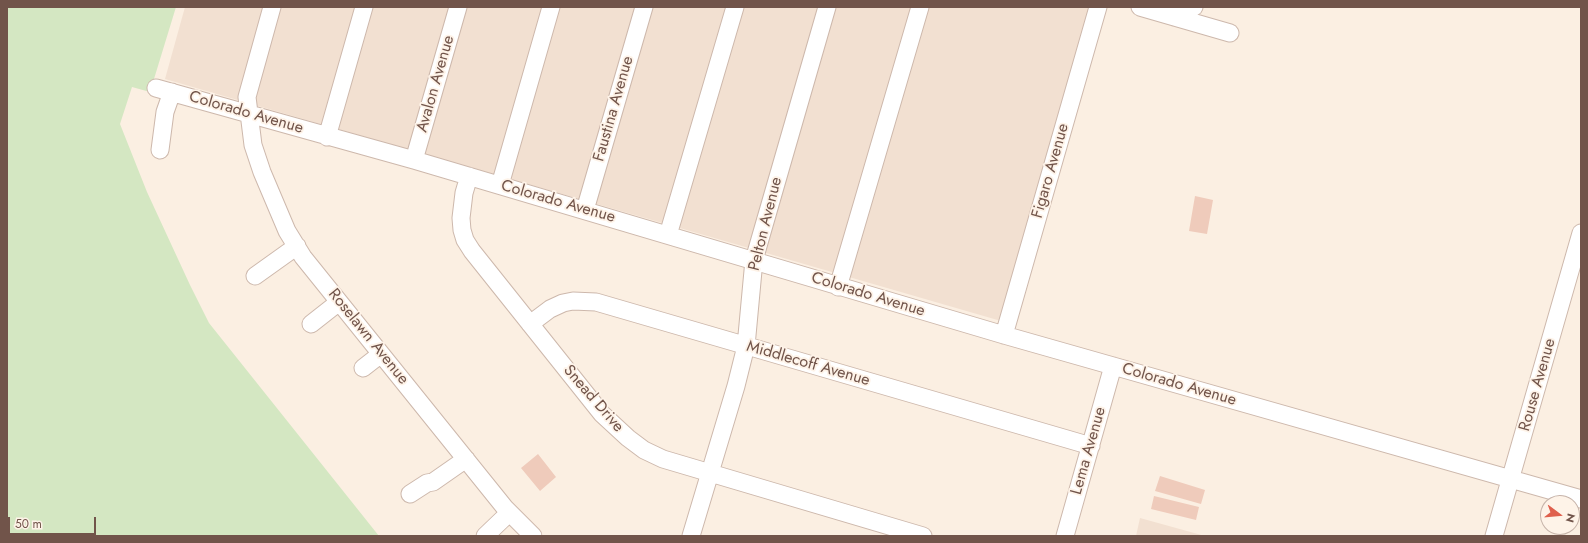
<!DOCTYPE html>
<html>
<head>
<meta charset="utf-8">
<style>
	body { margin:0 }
	#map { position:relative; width:1588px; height:543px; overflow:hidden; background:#fbefe2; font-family:Jost,sans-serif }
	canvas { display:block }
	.frame { position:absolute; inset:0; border:8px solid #71544a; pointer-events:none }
	.north { position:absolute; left:1540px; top:495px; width:40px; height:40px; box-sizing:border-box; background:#fef3e8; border:1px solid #c6b3a9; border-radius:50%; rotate:106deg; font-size:11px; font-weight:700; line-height:16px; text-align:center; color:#71544a }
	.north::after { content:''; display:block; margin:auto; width:14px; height:18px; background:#df604d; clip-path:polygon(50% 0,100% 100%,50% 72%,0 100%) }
	.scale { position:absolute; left:8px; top:517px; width:88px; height:18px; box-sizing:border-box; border:2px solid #71544a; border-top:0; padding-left:5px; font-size:12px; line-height:14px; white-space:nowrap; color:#71544a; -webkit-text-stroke:3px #fef3e8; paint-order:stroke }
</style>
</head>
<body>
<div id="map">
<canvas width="1588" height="543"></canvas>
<div class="frame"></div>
<div class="north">N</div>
<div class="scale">50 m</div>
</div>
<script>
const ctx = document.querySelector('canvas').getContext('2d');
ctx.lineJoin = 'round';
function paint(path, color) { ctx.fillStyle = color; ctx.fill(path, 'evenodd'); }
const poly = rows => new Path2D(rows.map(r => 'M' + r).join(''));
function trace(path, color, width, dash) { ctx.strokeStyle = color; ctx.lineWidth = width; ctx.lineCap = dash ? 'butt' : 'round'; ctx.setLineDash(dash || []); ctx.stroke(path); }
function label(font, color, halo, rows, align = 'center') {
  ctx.font = font + ' Jost,sans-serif'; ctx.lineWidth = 3.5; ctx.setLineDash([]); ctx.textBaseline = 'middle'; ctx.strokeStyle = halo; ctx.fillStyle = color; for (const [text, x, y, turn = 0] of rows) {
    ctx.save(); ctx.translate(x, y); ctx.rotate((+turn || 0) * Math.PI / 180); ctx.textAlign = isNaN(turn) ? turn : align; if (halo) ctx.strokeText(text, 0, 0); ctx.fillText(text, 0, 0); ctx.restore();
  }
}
paint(poly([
	[185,7,1093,7,1001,321,165,79],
	[1140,518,1205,536,1136,536]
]), '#f2e0d1');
paint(poly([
	[7,7,176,7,150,92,132,87,120,124,147,192,190,285,209,323,379,536,7,536]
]), '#d4e7c2');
paint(poly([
	[1195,196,1213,200,1207,234,1189,231],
	[538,454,556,477,540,491,521,468],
	[1160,476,1205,490,1201,504,1155,491],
	[1154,496,1199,507,1196,520,1151,509]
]), '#efcbbb');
const minor = poly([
	[272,7,247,97,253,145,262,172,287,231,303,257,505,508,533,536],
	[1140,7,1230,33],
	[1174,17,1194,7],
	[156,88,414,160,1004,335,1581,499],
	[327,137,364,7],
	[160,150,165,112,172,92],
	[414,160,458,7],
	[469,176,464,193,461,218,462,230,465,240,472,251,602,414,628,438,644,450,663,459,923,536],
	[500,185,551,7],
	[585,210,644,7],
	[668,235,735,7],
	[255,276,297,246],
	[838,287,920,7],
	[311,324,339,302],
	[530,324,550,309,563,303,573,301,596,302,1091,446],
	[1004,335,1098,7],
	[363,368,381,354],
	[410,494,427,483,433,482,466,459],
	[485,536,509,513],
	[691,536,736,386,746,346,754,260,827,7],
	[1065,536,1113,366],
	[1494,536,1581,233]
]);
trace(minor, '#cdb8ac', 19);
trace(minor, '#fff', 17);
label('16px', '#71544a', '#fef3e8', [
	["Avalon Avenue",436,84,-74],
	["Faustina Avenue",614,109,-74],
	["Colorado Avenue",246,113,16],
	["Figaro Avenue",1051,171,-74],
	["Colorado Avenue",558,202,16],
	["Pelton Avenue",766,224,-76],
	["Colorado Avenue",868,295,17],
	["Roselawn Avenue",368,337,51],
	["Middlecoff Avenue",808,364,16],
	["Colorado Avenue",1179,385,16],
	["Rouse Avenue",1538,385,-74],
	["Snead Drive",593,399,49],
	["Lema Avenue",1089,451,-74]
]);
</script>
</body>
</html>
